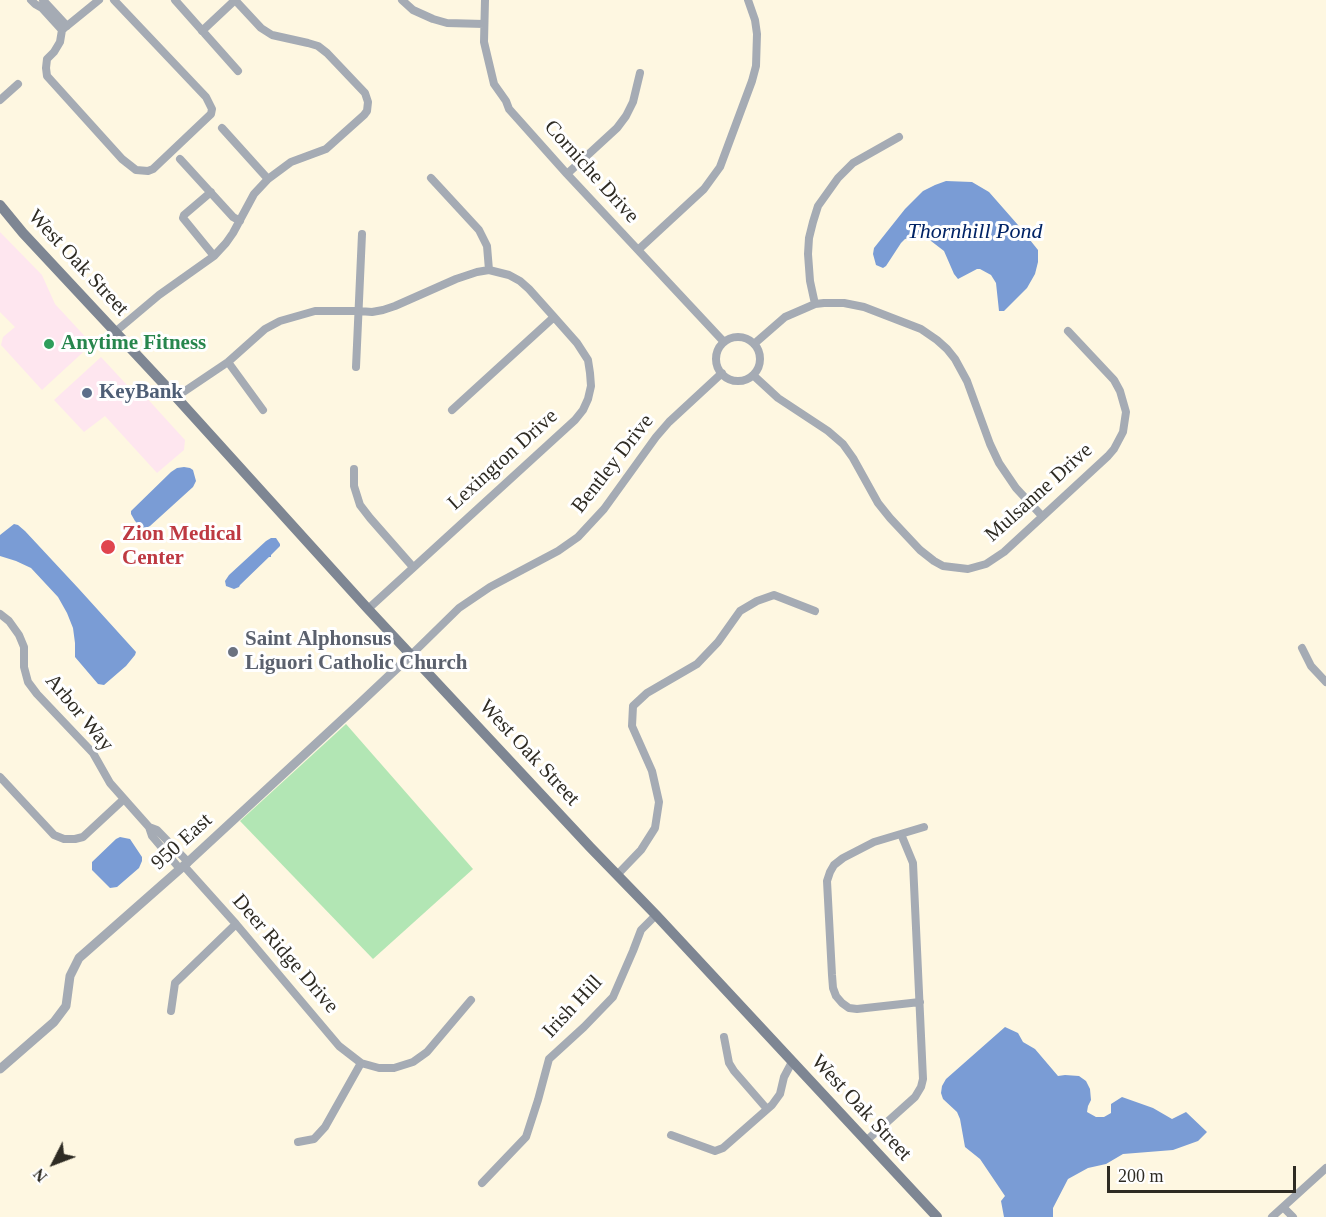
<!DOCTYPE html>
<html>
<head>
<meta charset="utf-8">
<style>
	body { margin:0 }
	#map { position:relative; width:1326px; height:1217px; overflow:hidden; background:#fef7e1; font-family:"Times New Roman",serif }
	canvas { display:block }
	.north { position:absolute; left:24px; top:1133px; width:60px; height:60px; -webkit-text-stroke:4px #fff; paint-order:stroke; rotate:228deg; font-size:16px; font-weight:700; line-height:24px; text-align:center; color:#2e2b23 }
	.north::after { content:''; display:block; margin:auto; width:21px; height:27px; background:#2e2b23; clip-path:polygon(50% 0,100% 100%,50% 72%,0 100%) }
	.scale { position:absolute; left:1107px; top:1166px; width:189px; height:27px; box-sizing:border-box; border:3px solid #2e2b23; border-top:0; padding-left:8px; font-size:18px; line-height:21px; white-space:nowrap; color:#2e2b23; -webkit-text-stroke:4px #fff; paint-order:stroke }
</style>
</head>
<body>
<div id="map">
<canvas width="1326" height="1217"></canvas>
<div class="north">N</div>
<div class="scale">200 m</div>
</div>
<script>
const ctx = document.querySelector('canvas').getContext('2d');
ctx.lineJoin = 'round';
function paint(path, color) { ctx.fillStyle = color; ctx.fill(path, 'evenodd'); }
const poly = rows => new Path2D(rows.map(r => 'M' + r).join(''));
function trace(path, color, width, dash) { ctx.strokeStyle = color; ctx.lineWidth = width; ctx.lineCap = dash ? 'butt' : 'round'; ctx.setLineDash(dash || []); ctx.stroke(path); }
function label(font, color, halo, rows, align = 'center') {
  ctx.font = font + ' "Times New Roman",serif'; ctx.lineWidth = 6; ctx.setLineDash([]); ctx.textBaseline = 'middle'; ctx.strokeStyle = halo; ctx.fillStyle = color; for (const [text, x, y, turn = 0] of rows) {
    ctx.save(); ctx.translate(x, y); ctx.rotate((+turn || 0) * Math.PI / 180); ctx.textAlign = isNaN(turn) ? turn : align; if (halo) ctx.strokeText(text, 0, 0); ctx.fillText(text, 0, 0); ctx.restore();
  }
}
paint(poly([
	[0,232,42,275,55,304,92,344,42,390,1,345,3,337,15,327,0,312],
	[101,357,139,398,144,395,185,440,184,450,157,473,105,416,84,432,54,400]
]), '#fee6ef');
paint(poly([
	[346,724,473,869,373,959,240,821]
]), '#b2e6b4');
paint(poly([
	[946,181,972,182,989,192,1018,225,1038,250,1038,262,1035,274,1027,288,1004,311,999,311,996,283,991,275,980,269,977,269,958,279,954,274,944,251,931,241,910,238,905,239,901,243,886,266,883,268,876,265,873,254,874,248,905,209,923,191,935,185],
	[184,467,190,468,193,470,196,481,193,487,150,526,146,528,142,528,135,521,131,514,131,511,171,472,177,468],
	[14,524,18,525,25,531,79,589,136,652,135,655,126,666,104,685,98,684,75,657,75,643,73,628,67,613,58,597,31,568,16,561,0,556,0,535],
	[271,538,276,538,280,544,280,546,271,555,271,557,269,557,240,585,239,587,234,589,226,586,225,581,229,575,266,541],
	[120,837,130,839,142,857,142,861,139,868,117,887,110,888,92,870,92,862,116,839],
	[1005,1027,1018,1033,1023,1042,1035,1049,1058,1076,1065,1075,1079,1076,1086,1081,1090,1089,1091,1100,1088,1106,1087,1112,1096,1117,1104,1117,1111,1113,1111,1104,1122,1097,1153,1108,1172,1119,1186,1112,1207,1132,1198,1141,1173,1150,1123,1154,1106,1164,1088,1168,1068,1179,1053,1208,1053,1217,1004,1217,1001,1201,1005,1196,980,1159,965,1147,960,1119,957,1112,943,1099,941,1093,942,1086,946,1079]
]), '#7a9cd5');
trace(poly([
	[31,0,35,4,42,8,62,30],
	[43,0,67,26],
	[175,0,238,71],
	[402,0,413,10,433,19,447,23,484,24],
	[485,0,484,42,494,84,506,101,509,109,567,174,724,342],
	[62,30,60,42,54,52,47,59,46,68,47,76,122,159,136,170,148,171,153,169,211,114,212,109,206,97,114,0],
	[62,30,99,0],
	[202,31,235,0],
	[0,100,18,84],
	[222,128,268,179],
	[180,159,233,217,240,221],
	[567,174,617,128,626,116,633,102,640,73],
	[431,178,479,230,487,246,489,270],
	[211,192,184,215,183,218,214,256],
	[638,250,704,189,720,167,752,81,756,66,757,34,755,20,748,0],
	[815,304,810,281,808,254,809,238,813,222,818,206,838,178,853,163,899,137],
	[115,332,159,295,214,256,226,243,233,233,254,194,268,179,291,162,326,149,364,115,367,111,368,102,365,93,327,53,318,46,308,43,272,35,261,28,235,0],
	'716 359a22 22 0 1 1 44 0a22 22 0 1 1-44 0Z',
	[754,344,785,317,815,304,824,303,844,303,864,307,921,329,937,340,947,349,955,359,967,381,990,444,999,463,1016,488,1042,516],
	[228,362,263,410],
	[356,367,362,234],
	[753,375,778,398,828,431,843,444,853,458,878,503,890,518,920,550,934,561,943,566,968,569,986,564,1004,552,1108,456,1114,449,1123,432,1126,412,1120,391,1114,380,1068,331],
	[176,397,228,362,265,329,280,321,315,311,359,311,372,312,383,310,395,306,456,279,477,272,489,270,509,275,520,281,529,289,554,317,577,343,588,360,590,373,591,386,588,399,583,410,575,420,368,609],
	[452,410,554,317],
	[354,469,354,486,360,505,370,518,413,567],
	[0,614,9,621,19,635,24,647,24,667,28,682,37,694,93,753,110,783,133,809,149,827,157,830,188,862],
	[1302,648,1311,666,1326,682],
	[411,655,459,608,490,587,558,551,578,537,604,509,656,437,669,422,722,373],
	[0,777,54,835,64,839,75,839,83,837,124,799],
	[149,827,152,836,180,869],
	[184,866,236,924,339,1046,361,1063,379,1068,394,1068,413,1062,427,1052,471,1000],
	[617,875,641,850,655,828,659,802,652,771,632,726,633,706,647,693,697,664,718,642,740,611,757,601,774,595,815,611],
	[920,1002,857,1009,849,1008,842,1003,836,996,833,988,832,975,827,881,830,872,834,865,843,858,874,842,924,827],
	[171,1011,175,983,236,924],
	[724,1037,729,1063,734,1071,767,1109],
	[671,1135,715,1151,723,1148,772,1105,780,1094,784,1077,792,1062],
	[866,1141,915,1097,921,1087,923,1079,913,863,901,834],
	[298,1142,314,1139,325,1127,361,1063],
	[482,1183,526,1137,538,1100,549,1059,584,1027,613,997,633,951,641,930,656,915],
	[1283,1207,1293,1217],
	[1272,1217,1326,1168]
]), '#a5abb4', 8);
trace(poly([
	[0,1069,54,1022,66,1006,70,976,79,958,188,862,359,704,411,655]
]), '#a5abb4', 9);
trace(poly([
	[0,205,23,233,176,397,368,609,590,847,656,915,937,1217]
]), '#7e8693', 10);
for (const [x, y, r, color] of [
	[49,344,6,"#2e9e5b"],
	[87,393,6,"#5c6f8a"],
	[108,547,8,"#e0444e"],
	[233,652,6,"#6b7280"]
]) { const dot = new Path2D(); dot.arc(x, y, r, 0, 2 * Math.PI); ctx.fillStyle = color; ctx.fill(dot); trace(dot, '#fff', 2); }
label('21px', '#2e2b23', '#fff', [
	["Corniche Drive",591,172,48],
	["West Oak Street",78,263,47],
	["Lexington Drive",503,460,-42],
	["Bentley Drive",613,464,-52],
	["Mulsanne Drive",1039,493,-42],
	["Arbor Way",79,713,50],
	["West Oak Street",529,753,47],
	["950 East",182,842,-42],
	["Deer Ridge Drive",285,954,49],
	["Irish Hill",573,1007,-47],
	["West Oak Street",861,1108,47]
]);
label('bold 21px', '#27864d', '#fff', [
	["Anytime Fitness",61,344]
], 'left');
label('bold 21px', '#4e5e75', '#fff', [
	["KeyBank",99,393]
], 'left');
label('bold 21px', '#be3a42', '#fff', [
	["Zion Medical",122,535],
	["Center",122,559]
], 'left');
label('bold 21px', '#5b616d', '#fff', [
	["Saint Alphonsus",245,640],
	["Liguori Catholic Church",245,664]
], 'left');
label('italic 22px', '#002365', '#fff', [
	["Thornhill Pond",975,232]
]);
</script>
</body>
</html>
